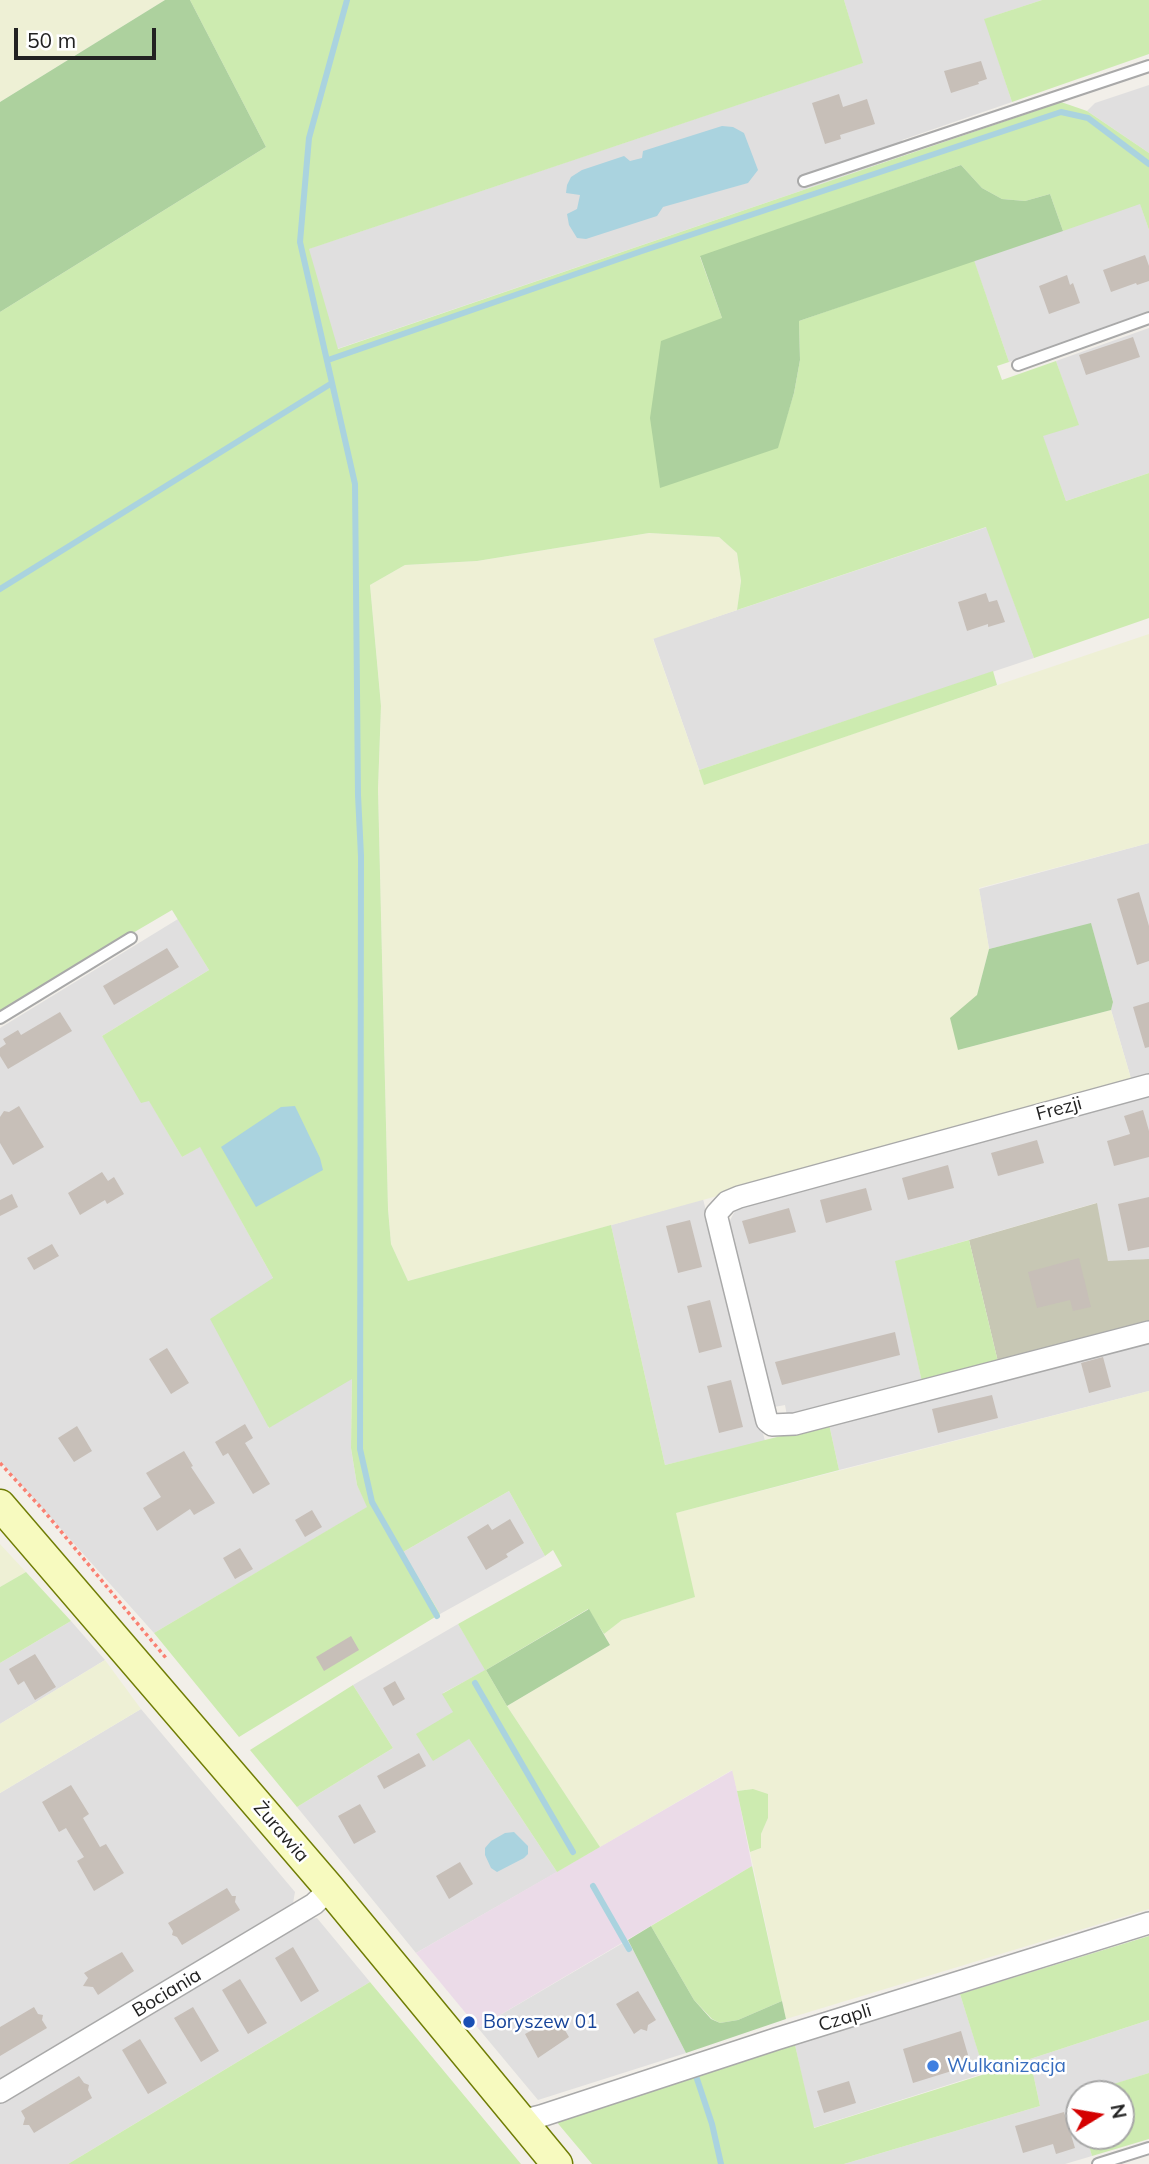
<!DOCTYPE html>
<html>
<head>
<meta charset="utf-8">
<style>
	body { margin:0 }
	#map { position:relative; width:1149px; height:2164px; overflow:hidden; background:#f2efe9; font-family:Mulish,sans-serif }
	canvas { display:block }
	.north { position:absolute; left:1065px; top:2080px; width:70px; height:70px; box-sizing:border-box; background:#fff; border:2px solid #a7a7a7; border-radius:50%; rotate:79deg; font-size:19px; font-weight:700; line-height:28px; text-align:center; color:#222 }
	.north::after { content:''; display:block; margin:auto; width:24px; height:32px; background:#d40000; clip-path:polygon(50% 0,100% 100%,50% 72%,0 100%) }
	.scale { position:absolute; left:14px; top:28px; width:142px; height:32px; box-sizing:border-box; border:4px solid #222; border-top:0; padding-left:9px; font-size:21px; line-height:24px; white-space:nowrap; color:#222; -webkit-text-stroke:5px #fff; paint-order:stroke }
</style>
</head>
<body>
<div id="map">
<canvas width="1149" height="2164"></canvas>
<div class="north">N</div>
<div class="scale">50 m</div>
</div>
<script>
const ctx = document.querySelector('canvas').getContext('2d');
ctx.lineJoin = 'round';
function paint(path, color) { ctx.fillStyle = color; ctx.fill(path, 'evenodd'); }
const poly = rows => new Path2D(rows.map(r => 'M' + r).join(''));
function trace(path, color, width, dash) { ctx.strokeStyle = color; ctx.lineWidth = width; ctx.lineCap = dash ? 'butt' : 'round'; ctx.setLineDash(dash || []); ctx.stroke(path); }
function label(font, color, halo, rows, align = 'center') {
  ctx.font = font + ' Mulish,sans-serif'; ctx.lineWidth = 5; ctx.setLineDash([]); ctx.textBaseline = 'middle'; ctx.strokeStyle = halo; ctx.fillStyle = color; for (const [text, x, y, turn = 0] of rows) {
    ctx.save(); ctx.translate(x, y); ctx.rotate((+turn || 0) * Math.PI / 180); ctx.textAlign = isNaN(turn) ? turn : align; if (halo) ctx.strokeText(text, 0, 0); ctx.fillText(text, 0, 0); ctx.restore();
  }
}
paint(poly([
	[844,0,1042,0,985,19,1012,102,902,140,906,155,337,349,308,249,862,63],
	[1149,85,1149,153,1087,111,1095,103],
	[1140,203,1149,230,1149,311,1009,362,974,261],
	[1149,328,1149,473,1066,501,1042,435,1078,425,1056,361],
	[987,527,1034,658,699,770,653,638],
	[1149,843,1149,1077,1132,1082,1111,1010,1113,1002,1091,924,989,949,979,889],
	[178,919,209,970,102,1036,149,1100,182,1157,200,1146,273,1278,268,1428,352,1378,351,1448,357,1485,368,1507,154,1633,0,1461,0,1028],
	[1149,1096,1149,1259,1108,1262,1096,1203,896,1261,922,1382,787,1416,785,1405,774,1407,728,1224,736,1209],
	[703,1199,765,1441,665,1465,611,1225],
	[1149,1342,1149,1391,839,1470,829,1424],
	[509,1491,545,1556,440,1614,403,1552],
	[71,1621,105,1660,0,1724,0,1663],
	[458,1624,486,1670,443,1693,454,1712,417,1735,469,1739,557,1872,416,1953,297,1807,393,1748,353,1685],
	[141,1709,295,1892,293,1903,0,2079,0,1793],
	[317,1918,370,1982,68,2164,0,2164,0,2103,310,1919],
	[628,1940,686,2053,538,2100,478,2028],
	[960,1994,985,2073,813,2128,795,2045],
	[1149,2020,1149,2073,1074,2097,1079,2114,1079,2136,1086,2136,1092,2156,1065,2164,844,2164,1040,2106,1030,2059]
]), '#e0dfdf');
paint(poly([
	[733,1770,752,1866,478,2028,416,1953]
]), '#ebdbe8');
paint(poly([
	[1097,1203,1108,1261,1149,1259,1149,1324,998,1362,969,1240]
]), '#c7c7b4');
paint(poly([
	[0,0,165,0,0,102],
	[649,533,719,537,737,553,741,581,737,610,653,639,704,784,1149,634,1149,843,979,888,989,949,977,995,958,1050,1111,1010,1132,1082,408,1281,391,1244,388,1209,378,789,381,706,370,585,405,565,477,561],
	[1149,1391,1149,1909,786,2019,750,1852,761,1848,761,1834,768,1818,753,1789,737,1791,732,1770,600,1847,507,1706,610,1645,604,1634,622,1620,694,1597,675,1513],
	[0,1544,26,1572,0,1587],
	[105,1660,141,1709,0,1793,0,1724]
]), '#eef0d5');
paint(poly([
	[190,0,844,0,863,63,309,249,338,349,1061,102,1087,111,1149,153,1149,230,1140,204,1063,231,1050,194,1025,201,1002,199,982,188,961,165,700,257,722,318,777,448,794,393,800,360,799,321,974,260,1009,362,997,366,1002,380,1056,361,1079,425,1043,436,1066,501,1149,473,1149,618,1034,658,986,527,737,610,741,581,737,553,719,537,649,533,477,561,405,565,370,585,381,706,378,789,388,1209,391,1244,408,1281,611,1225,665,1465,829,1424,839,1470,676,1513,695,1597,622,1620,604,1634,588,1609,486,1670,507,1706,600,1847,557,1872,469,1739,433,1761,416,1734,453,1712,442,1694,485,1670,458,1624,562,1566,553,1550,545,1556,509,1491,403,1552,440,1614,239,1737,154,1633,367,1507,357,1485,351,1448,352,1379,269,1428,210,1319,273,1278,200,1147,182,1157,149,1101,141,1103,102,1036,209,970,172,910,0,1011,0,312,266,147],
	[1042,0,1149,0,1149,54,1012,102,984,19],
	[993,671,997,685,704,785,699,770],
	[969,1240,998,1362,922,1382,895,1261],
	[26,1572,71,1621,0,1663,0,1587],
	[353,1685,393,1748,297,1807,250,1750],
	[753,1789,768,1794,768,1818,761,1834,761,1848,750,1852,737,1791],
	[752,1866,782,2001,738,2020,720,2023,712,2019,694,2000,651,1926],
	[1149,1936,1149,2020,1030,2059,1040,2106,844,2164,592,2164,555,2120,795,2045,814,2128,985,2074,960,1994],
	[370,1982,521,2164,68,2164,181,2096],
	[1149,2073,1149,2139,1092,2156,1086,2136,1121,2136,1121,2094,1081,2094]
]), '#cdebb0');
paint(poly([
	[165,0,190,0,266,147,0,312,0,102],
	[961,165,982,188,1002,199,1025,201,1050,194,1063,231,799,321,800,360,794,393,778,448,660,488,650,418,661,341,722,318,700,256],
	[1091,923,1113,1002,1111,1010,958,1050,950,1018,977,995,989,949],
	[589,1609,610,1645,507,1706,486,1670],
	[651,1926,694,2000,711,2019,720,2023,738,2020,782,2001,786,2019,686,2053,628,1940]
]), '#add19e');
paint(poly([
	[722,126,733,127,744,133,758,170,748,183,663,207,657,216,586,239,577,238,569,225,567,214,577,209,580,195,566,193,567,185,571,177,582,170,624,156,630,161,642,158,643,151],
	[295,1106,320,1158,323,1170,256,1207,221,1147,281,1107],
	[514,1832,528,1846,528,1854,524,1858,497,1872,491,1868,485,1855,485,1848,491,1841,505,1833]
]), '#aad3df');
trace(poly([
	[347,0,309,138,300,242,355,484,358,795,361,856,360,1449,372,1502,437,1616],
	[328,360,642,251,1061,112,1088,118,1149,164],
	[0,589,332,383],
	[475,1683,573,1852],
	[593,1886,629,1949],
	[696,2076,712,2124,721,2164]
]), '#aad3df', 6);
paint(poly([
	[981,61,987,79,978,82,979,84,951,93,944,71],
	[839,94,843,107,867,99,875,124,840,135,841,139,825,144,812,103],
	[1145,255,1149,266,1149,281,1137,285,1136,283,1111,292,1103,270],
	[1067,275,1070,285,1073,283,1080,303,1049,314,1039,286],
	[1133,337,1140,357,1086,375,1079,355],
	[986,593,989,602,997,600,1005,622,988,627,988,624,967,631,958,602],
	[1139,892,1149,926,1149,961,1137,965,1117,899],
	[167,948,179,967,114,1005,103,986],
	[1149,1002,1149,1047,1145,1048,1133,1007],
	[60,1012,72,1031,8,1069,0,1056,0,1048,6,1044,3,1039,18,1030,21,1035],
	[19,1106,44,1147,13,1165,0,1143,0,1117,4,1111,9,1112],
	[1143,1110,1149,1131,1149,1157,1114,1166,1107,1141,1130,1134,1124,1116],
	[1037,1140,1044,1163,998,1176,991,1153],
	[948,1165,954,1188,908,1200,902,1178],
	[102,1172,108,1181,114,1177,124,1194,107,1204,105,1200,80,1215,68,1193],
	[866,1188,872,1210,826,1223,820,1200],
	[12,1194,18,1207,0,1216,0,1200],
	[1149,1197,1149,1247,1128,1251,1118,1204],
	[789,1208,796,1232,749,1244,742,1221],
	[690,1220,702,1267,678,1273,666,1226],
	[52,1244,59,1256,34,1270,27,1258],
	[1079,1258,1091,1307,1073,1311,1070,1300,1037,1308,1028,1272],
	[710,1300,722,1347,699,1353,687,1306],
	[895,1332,900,1355,782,1385,775,1362],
	[167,1348,189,1383,171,1394,149,1359],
	[1103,1357,1111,1387,1089,1393,1081,1363],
	[731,1380,743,1427,719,1433,707,1386],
	[992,1395,998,1418,938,1433,932,1409],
	[245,1424,253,1438,245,1443,270,1484,253,1494,228,1453,223,1456,215,1442],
	[77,1426,92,1451,74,1462,58,1438],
	[184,1451,193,1466,191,1467,215,1503,194,1515,190,1509,157,1531,143,1508,161,1497,146,1473],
	[312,1510,322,1527,305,1537,295,1520],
	[510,1519,524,1543,506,1554,508,1557,486,1570,467,1537,488,1524,492,1530],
	[240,1548,253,1569,235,1579,223,1558],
	[351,1636,359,1650,324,1671,316,1657],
	[35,1654,56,1687,35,1700,24,1681,18,1685,9,1669],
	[395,1681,405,1699,393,1706,383,1688],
	[419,1753,426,1766,384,1789,377,1776],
	[71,1785,89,1814,83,1818,100,1847,106,1844,124,1873,94,1891,77,1861,84,1857,75,1843,66,1828,59,1832,42,1802],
	[360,1804,376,1832,354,1844,338,1816],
	[460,1862,473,1884,449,1899,436,1876],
	[227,1888,232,1896,236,1896,235,1902,240,1910,182,1945,177,1937,172,1935,173,1931,168,1923],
	[293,1947,319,1991,301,2002,275,1958],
	[122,1952,134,1971,98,1995,93,1987,83,1986,88,1978,84,1973],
	[240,1979,267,2023,248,2034,222,1990],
	[638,1991,656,2020,648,2025,647,2031,641,2029,634,2034,616,2004],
	[34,2007,38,2014,43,2015,42,2020,47,2028,0,2056,0,2027],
	[193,2007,219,2051,201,2062,174,2018],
	[557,2017,569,2037,538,2058,525,2034],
	[961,2031,971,2065,913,2083,903,2049],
	[140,2039,167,2083,148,2094,122,2050],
	[79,2076,84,2083,89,2085,88,2090,92,2098,34,2133,29,2125,23,2125,25,2118,21,2111],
	[849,2081,856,2103,824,2113,817,2091],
	[1064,2112,1075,2148,1056,2154,1053,2144,1023,2153,1015,2126]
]), '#c7bfb8');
const lane = poly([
	[804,181,1149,66],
	[1018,365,1149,318],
	[0,1018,131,938],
	[1098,2164,1149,2148]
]);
const street = poly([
	[1149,1085,739,1197,727,1202,716,1214,767,1421,772,1425,795,1424,1149,1332],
	[0,2092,314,1904,330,1889],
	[521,2121,541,2116,776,2039,1149,1923]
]);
const secondary = poly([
	[0,1505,330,1889,557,2164]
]);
trace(lane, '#a9a9a9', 14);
trace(street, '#a9a9a9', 24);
trace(secondary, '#707d05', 33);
trace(poly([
	[0,1463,44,1511,166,1658]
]), '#fa8072', 3.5, [3.5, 3.5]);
trace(lane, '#fff', 10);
trace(street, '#fff', 21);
trace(secondary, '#f7fabf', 30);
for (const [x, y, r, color] of [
	[469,2022,7,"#1a4fb4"],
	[933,2066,7,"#3f7fe0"]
]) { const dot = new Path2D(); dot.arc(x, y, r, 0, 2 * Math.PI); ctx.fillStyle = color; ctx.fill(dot); trace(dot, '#fff', 2.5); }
label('19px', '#222', '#fff', [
	["Frezji",1059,1109,-15],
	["Żurawia",281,1832,49],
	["Bociania",167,1993,-31],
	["Czapli",845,2018,-17]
]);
label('19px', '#164399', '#fff', [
	["Boryszew 01",483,2022]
], 'left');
label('19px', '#366cbe', '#fff', [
	["Wulkanizacja",947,2066]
], 'left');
</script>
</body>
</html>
